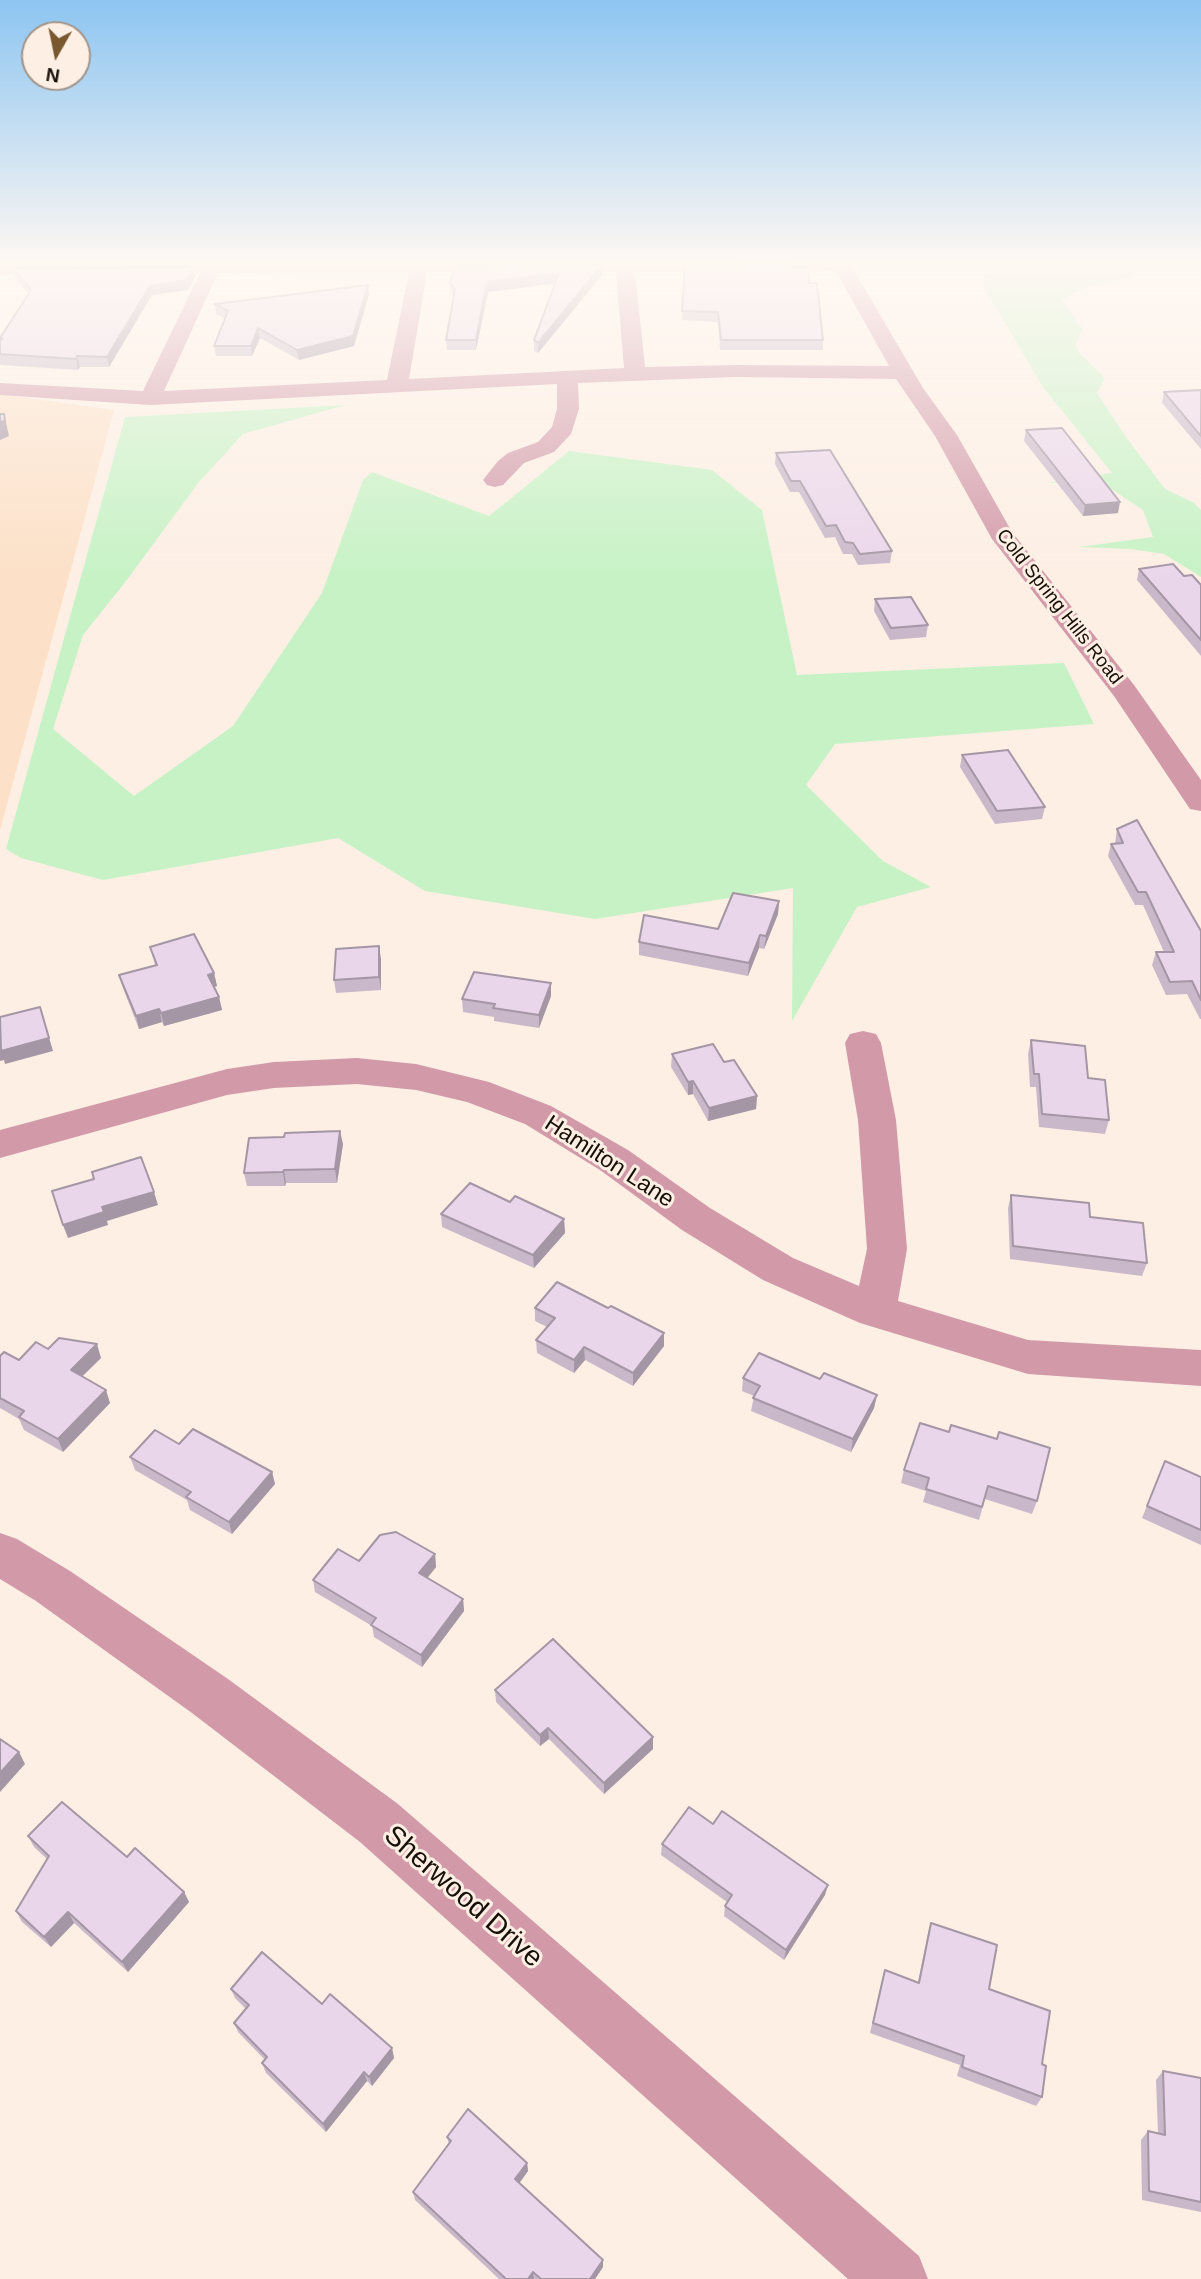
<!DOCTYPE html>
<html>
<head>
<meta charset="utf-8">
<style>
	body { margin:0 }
	#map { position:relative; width:1201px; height:2279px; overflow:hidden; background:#fdefe4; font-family:Arial,sans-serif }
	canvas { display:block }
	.north { position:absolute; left:21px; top:21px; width:70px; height:70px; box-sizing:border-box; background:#fdefe4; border:2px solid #a1968c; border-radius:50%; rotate:189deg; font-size:19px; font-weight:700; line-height:28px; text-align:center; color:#171009 }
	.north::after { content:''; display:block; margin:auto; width:24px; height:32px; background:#79572f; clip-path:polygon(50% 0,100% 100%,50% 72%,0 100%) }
</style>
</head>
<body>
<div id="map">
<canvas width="1201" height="2279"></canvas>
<div class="north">N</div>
</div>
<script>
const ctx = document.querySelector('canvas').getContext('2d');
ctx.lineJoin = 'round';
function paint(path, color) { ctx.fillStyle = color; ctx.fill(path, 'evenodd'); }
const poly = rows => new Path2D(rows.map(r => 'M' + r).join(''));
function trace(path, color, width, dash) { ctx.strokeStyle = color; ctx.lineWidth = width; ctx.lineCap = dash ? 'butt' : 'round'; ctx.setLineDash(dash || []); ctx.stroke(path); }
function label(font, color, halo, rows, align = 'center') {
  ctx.font = font + ' Arial,sans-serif'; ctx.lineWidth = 6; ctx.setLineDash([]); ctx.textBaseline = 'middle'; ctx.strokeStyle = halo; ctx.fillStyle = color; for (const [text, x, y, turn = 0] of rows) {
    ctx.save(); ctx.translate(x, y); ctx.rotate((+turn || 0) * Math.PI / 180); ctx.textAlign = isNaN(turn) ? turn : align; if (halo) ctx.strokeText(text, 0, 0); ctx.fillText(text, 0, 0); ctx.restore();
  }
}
paint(poly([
	[0,394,114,410,0,830]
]), '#fce0c7');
paint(poly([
	[1002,262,1158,262,1130,278,1088,286,1062,300,1083,330,1076,343,1078,352,1105,378,1097,393,1126,437,1165,489,1194,503,1201,510,1201,577,1164,554,1131,549,1079,547,1153,537,1143,510,1102,483,1047,483,1112,473,1042,386,984,287,984,276,1006,267],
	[346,405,243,434,199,482,126,581,83,635,53,729,134,796,233,726,322,593,363,480,372,472,489,516,569,451,712,470,762,510,797,675,1064,663,1094,724,835,744,806,785,883,861,931,887,857,907,792,1021,793,888,595,919,425,891,338,838,103,880,21,858,6,849,125,417]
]), '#c6f2c5');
paint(poly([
	[64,262,73,268,71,272,0,275,0,263,64,262],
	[142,262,849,262,923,388,957,435,1012,532,1134,685,1201,780,1201,811,1190,809,1114,696,992,539,935,436,896,379,735,377,578,383,579,409,571,434,554,452,524,463,503,485,495,487,487,485,483,480,498,461,508,453,538,442,552,427,557,409,557,384,150,405,0,395,0,383,143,391,200,273,135,272,133,268,142,262],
	[836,271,889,366,735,365,645,367,635,272,836,271],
	[409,272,387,380,164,391,218,273,409,272],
	[427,272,616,272,624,368,409,379,427,272],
	[863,1031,876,1034,881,1043,896,1120,907,1249,898,1301,1028,1340,1201,1350,1201,1386,1028,1374,860,1323,763,1280,682,1230,600,1170,525,1124,467,1102,416,1090,357,1084,274,1088,227,1095,0,1158,0,1130,227,1069,274,1062,357,1058,416,1064,489,1082,551,1106,628,1150,710,1208,793,1258,859,1286,867,1249,858,1120,845,1043,850,1034,863,1031],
	[0,1533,17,1539,70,1571,228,1679,398,1804,919,2256,928,2279,848,2279,360,1842,192,1713,36,1601,0,1579,0,1533]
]), '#d29aa9');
paint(poly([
	[685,265,792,267,823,340,823,350,720,350,718,322,682,320],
	[13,268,195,277,188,290,152,295,109,367,80,367,78,370,0,365,0,338,28,294,15,278],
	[602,275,538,353,534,351,534,340,555,283,488,292,476,350,447,350,446,340,454,297,451,293,450,283],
	[369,294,354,346,299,360,260,338,252,356,216,356,214,346,225,319,216,314,215,304],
	[1201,390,1201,449,1162,403,1164,392],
	[1026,430,1118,513,1083,516,1024,441],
	[776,453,892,551,890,563,858,565,852,554,843,554,835,537,825,538,799,492,790,492,775,464],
	[1139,569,1184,576,1201,585,1201,656,1137,580],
	[875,599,928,625,926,637,890,640,874,611],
	[962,755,1045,807,1042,819,995,824,960,767],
	[1117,829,1201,931,1201,1019,1200,1019,1187,994,1166,995,1152,965,1156,952,1164,952,1143,905,1135,905,1108,856,1111,844,1115,843],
	[779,901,778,914,764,949,759,948,748,976,639,955,639,942,718,929],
	[150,947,214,973,217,986,214,987,219,997,222,1010,164,1026,162,1022,139,1029,123,988,119,975,155,965],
	[381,959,381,990,336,993,334,980],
	[551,983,551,996,539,1028,494,1021,494,1017,463,1012,462,999],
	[1031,1040,1109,1120,1105,1134,1039,1127,1036,1087,1030,1087,1028,1054],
	[672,1054,757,1096,756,1109,708,1121,693,1094,688,1095,671,1067],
	[343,1144,337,1183,286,1183,285,1186,247,1186,244,1173],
	[1011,1195,1090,1217,1147,1263,1142,1276,1010,1259,1008,1208],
	[441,1214,564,1219,565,1233,534,1268,442,1227],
	[535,1308,608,1308,664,1333,664,1346,633,1386,585,1360,574,1373,537,1353,536,1340,547,1327,535,1321],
	[48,1349,101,1358,82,1377,110,1403,63,1452,24,1430,19,1419,0,1408,0,1356,19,1360],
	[743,1378,820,1379,877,1395,874,1408,851,1452,751,1411,754,1396,742,1391],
	[920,1423,1037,1501,1032,1514,985,1499,979,1520,923,1502,926,1491,901,1483,904,1470],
	[179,1444,272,1472,275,1484,232,1534,190,1510,187,1500,135,1470,130,1457],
	[1165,1461,1201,1477,1201,1545,1142,1518],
	[435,1554,436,1567,427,1578,463,1599,464,1611,422,1667,374,1637,372,1626,315,1592,313,1580,359,1561],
	[495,1690,653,1737,653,1749,604,1794,549,1739,540,1746,496,1702],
	[713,1824,825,1895,784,1960,724,1916,725,1906,727,1902,661,1855,662,1844],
	[28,1836,127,1857,184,1892,189,1902,128,1972,74,1923,51,1947,22,1922,16,1911,47,1859,34,1847],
	[931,1923,989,1989,1042,2064,1042,2097,1036,2106,957,2076,960,2065,870,2033,882,1980,885,1970,918,1982,928,1933],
	[231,1989,322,2004,392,2048,394,2058,372,2086,367,2081,326,2132,266,2073,262,2063,265,2060,238,2032,234,2023,246,2009,235,1998],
	[1163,2071,1201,2078,1201,2212,1142,2200,1141,2140,1148,2131,1158,2133,1156,2080],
	[447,2137,527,2163,528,2171,519,2183,603,2260,603,2267,595,2279,499,2279,415,2200,413,2192,449,2144]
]), '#c9b8ca');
paint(poly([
	[602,265,602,275,538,353,538,343],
	[193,267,195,277,188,290,152,295,109,367,107,357,150,286],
	[559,273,559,283,488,292,476,350,476,340,487,282],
	[368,285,369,294,354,346,299,360,297,350],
	[258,328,260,338,252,356,251,346],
	[77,356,80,367,78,370,76,359],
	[4,414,9,436,0,440,0,422],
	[1120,502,1118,513,1083,516,1085,505],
	[779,901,778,914,764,949,766,936],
	[760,935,759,948,748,976,749,963],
	[379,946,381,959,381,990,379,977],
	[214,973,217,986,210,988,208,975],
	[551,983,551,996,539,1028,539,1015],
	[219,997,222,1010,164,1026,161,1013],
	[40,1007,53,1051,5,1064,4,1060,0,1061,0,1047],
	[159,1009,162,1022,139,1029,136,1016],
	[693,1081,693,1094,688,1095,688,1082],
	[757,1096,756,1109,708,1121,709,1108],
	[340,1131,343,1144,337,1183,335,1169],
	[284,1170,286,1183,285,1186,283,1172],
	[154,1192,158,1205,107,1221,108,1225,68,1238,63,1225,102,1207],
	[564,1219,565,1233,534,1268,533,1255],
	[664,1333,664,1346,633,1386,633,1373],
	[97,1344,101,1358,75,1383,71,1370],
	[584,1347,585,1360,574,1373,574,1360],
	[106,1390,110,1403,63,1452,58,1439],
	[877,1395,874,1408,851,1452,853,1439],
	[272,1472,275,1484,232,1534,229,1522],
	[435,1554,436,1567,421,1586,419,1573],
	[463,1599,464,1611,422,1667,421,1655],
	[548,1728,549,1739,540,1746,540,1735],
	[653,1737,653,1749,604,1794,604,1783],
	[19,1752,25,1764,0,1792,0,1773],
	[828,1885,825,1895,784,1960,786,1950],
	[184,1892,189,1902,128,1972,122,1962],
	[68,1912,74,1923,51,1947,44,1937],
	[392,2048,394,2058,372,2086,369,2077],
	[364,2072,367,2081,326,2132,323,2124],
	[527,2163,528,2171,516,2188,515,2179],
	[603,2260,603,2267,595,2279,590,2279],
	[533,2272,534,2279,528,2279]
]), '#a496a4');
const building = poly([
	[792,264,792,267,808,267,809,283,817,283,823,340,721,340,718,312,682,311,685,265,792,264],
	[602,265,538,343,534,340,559,273,487,282,476,340,446,340,455,289,450,283,455,266,602,265],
	[193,267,187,280,150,286,107,357,77,356,76,359,0,354,0,340,2,339,0,338,31,290,13,268,193,267],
	[368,285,353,336,297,350,258,328,251,346,214,346,228,311,215,304,368,285],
	[1201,390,1201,436,1164,392,1201,390],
	[0,414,4,414,5,421,0,422,0,414],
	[1062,428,1120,502,1085,505,1026,430,1062,428],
	[830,450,892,551,860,554,853,543,845,542,836,525,826,526,800,481,791,481,776,453,830,450],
	[1173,564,1184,576,1192,575,1201,585,1201,640,1139,569,1173,564],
	[911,597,928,625,891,628,875,599,911,597],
	[1008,750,1045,807,997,811,962,755,1008,750],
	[1137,820,1201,931,1201,1000,1192,981,1170,982,1156,952,1174,952,1146,892,1138,892,1111,844,1123,843,1117,829,1137,820],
	[733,893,779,901,766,936,760,935,749,963,639,942,644,915,718,929,733,893],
	[194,934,214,973,208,975,219,997,161,1013,159,1009,136,1016,119,975,157,965,150,947,194,934],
	[379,946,379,977,334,980,336,949,379,946],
	[474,972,551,983,539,1015,493,1008,495,1004,462,999,474,972],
	[40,1007,49,1038,1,1051,0,1017,40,1007],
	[1031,1040,1085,1046,1088,1078,1105,1080,1109,1120,1042,1114,1039,1074,1034,1074,1031,1040],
	[713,1044,724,1062,734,1060,757,1096,709,1108,693,1081,688,1082,672,1054,713,1044],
	[340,1131,335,1169,284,1170,283,1172,244,1173,249,1138,284,1137,285,1133,340,1131],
	[141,1157,154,1192,102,1207,104,1212,63,1225,52,1191,94,1179,92,1172,141,1157],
	[470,1183,510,1202,515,1196,564,1219,533,1255,441,1214,470,1183],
	[1011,1195,1089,1203,1090,1217,1143,1223,1147,1263,1013,1246,1011,1195],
	[557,1282,608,1308,611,1306,664,1333,633,1373,584,1347,574,1360,536,1340,555,1318,535,1308,557,1282],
	[59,1338,97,1344,71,1370,106,1390,58,1439,19,1417,24,1411,0,1398,0,1356,4,1352,19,1360,36,1342,48,1349,59,1338],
	[759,1353,820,1379,824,1373,877,1395,853,1439,753,1398,760,1386,743,1378,759,1353],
	[920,1423,949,1432,951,1425,997,1439,999,1432,1050,1448,1037,1501,988,1486,982,1507,926,1489,929,1478,904,1470,920,1423],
	[193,1429,272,1472,229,1522,186,1497,191,1492,130,1457,155,1430,179,1444,193,1429],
	[1165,1461,1201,1477,1201,1530,1147,1506,1165,1461],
	[396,1532,435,1554,419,1573,463,1599,421,1655,371,1625,376,1618,313,1580,338,1549,359,1561,380,1535,396,1532],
	[553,1639,653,1737,604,1783,548,1728,540,1735,495,1690,553,1639],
	[0,1739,19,1752,0,1773,0,1739],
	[62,1802,127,1857,135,1848,184,1892,122,1962,68,1912,44,1937,16,1911,49,1856,28,1836,62,1802],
	[689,1807,713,1824,722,1811,828,1885,786,1950,725,1906,732,1895,662,1844,689,1807],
	[931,1923,997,1945,989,1989,1050,2011,1042,2064,1046,2066,1042,2097,962,2067,964,2056,873,2023,885,1970,919,1983,931,1923],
	[262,1952,322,2004,330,1994,392,2048,369,2077,364,2072,323,2124,262,2063,267,2057,234,2023,249,2005,231,1989,262,1952],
	[1163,2071,1201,2078,1201,2202,1149,2191,1148,2131,1165,2135,1163,2071],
	[468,2109,527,2163,515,2179,603,2260,590,2279,541,2279,533,2272,528,2279,506,2279,413,2192,451,2141,447,2137,468,2109]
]);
paint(building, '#ead6eb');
trace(building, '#a496a4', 2);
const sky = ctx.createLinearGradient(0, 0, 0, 581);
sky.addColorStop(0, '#8dc5f1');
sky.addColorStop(0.45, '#fef8f3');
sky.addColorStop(1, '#fef8f300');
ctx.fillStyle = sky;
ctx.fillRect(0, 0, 1201, 581);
label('19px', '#171009', '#fdefe4', [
	["Cold Spring Hills Road",1059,607,52]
]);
label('23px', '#171009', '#fdefe4', [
	["Hamilton Lane",609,1162,33]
]);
label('28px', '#171009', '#fdefe4', [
	["Sherwood Drive",463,1897,41]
]);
</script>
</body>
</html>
